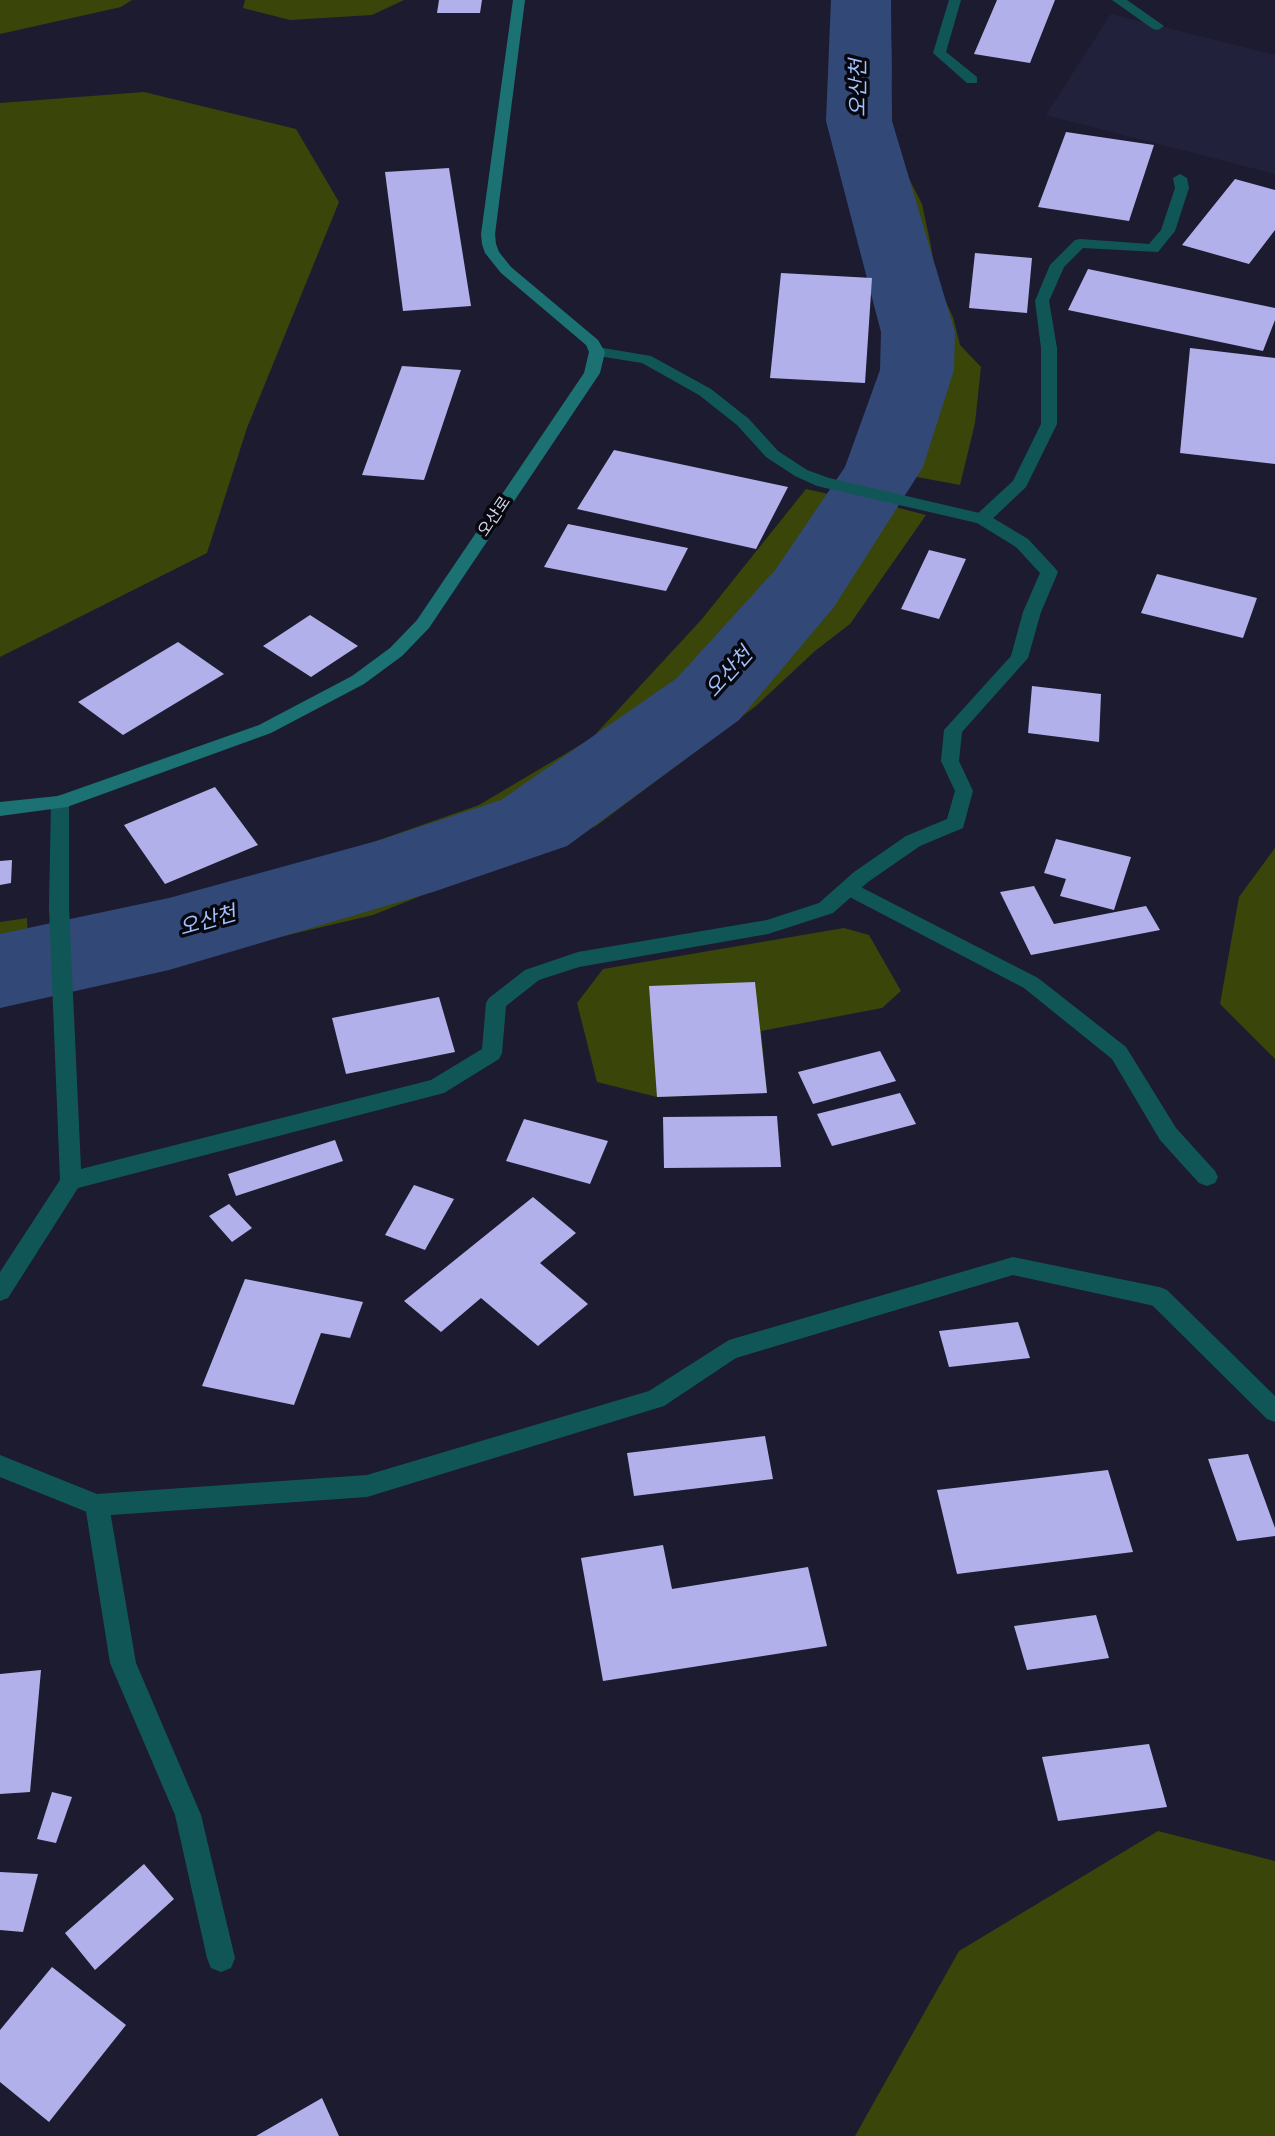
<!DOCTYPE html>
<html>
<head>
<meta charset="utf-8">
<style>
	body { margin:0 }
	canvas { display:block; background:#1c1b30 }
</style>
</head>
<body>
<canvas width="1275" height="2136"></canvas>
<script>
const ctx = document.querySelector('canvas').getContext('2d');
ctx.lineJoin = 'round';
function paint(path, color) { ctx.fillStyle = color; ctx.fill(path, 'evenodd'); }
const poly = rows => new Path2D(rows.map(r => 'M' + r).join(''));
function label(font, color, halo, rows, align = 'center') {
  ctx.font = font + ' "Source Serif 4","Noto Sans KR",serif'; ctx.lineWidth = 7; ctx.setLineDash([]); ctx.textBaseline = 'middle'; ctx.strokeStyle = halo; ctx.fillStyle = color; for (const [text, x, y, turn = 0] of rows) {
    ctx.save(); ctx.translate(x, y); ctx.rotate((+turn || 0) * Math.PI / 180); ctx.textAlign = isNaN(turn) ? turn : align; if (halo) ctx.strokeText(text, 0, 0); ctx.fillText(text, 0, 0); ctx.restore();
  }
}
paint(poly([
	[1111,14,1275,55,1275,174,1046,115]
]), '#22213c');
paint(poly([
	[0,0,132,0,121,7,0,34],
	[245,0,404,0,372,15,290,20,243,8],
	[842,0,858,0,854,120,912,333,910,371,877,468,854,466,879,425,895,373,895,324,890,288,873,236,846,134,839,75],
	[868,0,890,0,892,70,889,118,895,151,922,204,931,246,936,282,953,317,960,345,981,367,975,423,960,485,890,472,915,418,924,376,926,331,910,285,866,120],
	[144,92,296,129,339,202,247,428,207,553,0,657,0,103],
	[806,489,856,500,799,587,704,696,530,820,85,946,84,923,245,887,479,805,592,738,702,619],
	[872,501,926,515,850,624,815,651,756,706,596,826,373,915,89,982,85,958,161,941,535,827,712,702,812,589],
	[1275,848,1275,1059,1220,1004,1239,897],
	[27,918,29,959,0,965,0,922],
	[844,928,869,935,901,991,882,1008,761,1031,767,1093,657,1097,597,1082,577,1003,603,969],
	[27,968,30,983,0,991,0,975],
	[1158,1831,1275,1861,1275,2136,855,2136,959,1951]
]), '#394509');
paint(poly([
	[831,0,891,0,892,121,955,332,954,370,923,467,834,607,739,720,567,846,433,892,169,970,0,1008,0,934,169,898,380,840,501,800,677,678,776,569,845,467,880,370,881,332,826,121,831,0]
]), '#324978');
paint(poly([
	[439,0,482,0,480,13,437,13],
	[997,0,1055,0,1030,63,974,54],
	[1066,132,1154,145,1129,221,1038,207],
	[449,168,471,306,403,311,385,172],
	[1235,179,1275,190,1275,230,1249,264,1182,245],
	[975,253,1032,258,1027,313,969,308],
	[1088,269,1275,308,1275,320,1263,351,1068,310],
	[781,273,872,278,865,383,770,378],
	[1190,348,1275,358,1275,464,1180,453],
	[402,366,461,370,424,480,362,475],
	[614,450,788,487,756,549,577,509],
	[568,524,688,548,666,591,544,567],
	[929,550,966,559,939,619,901,609],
	[1157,574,1257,598,1243,638,1141,613],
	[310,615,358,646,311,677,263,646],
	[178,642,224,674,123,735,78,702],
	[1032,686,1101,694,1099,742,1028,733],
	[215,787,258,845,165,884,124,825],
	[1056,839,1131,857,1114,910,1060,896,1066,879,1044,873],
	[12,860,11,883,0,885,0,861],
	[1034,886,1054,924,1146,906,1160,930,1031,955,1000,892],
	[755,982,767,1093,657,1097,649,986],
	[439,997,455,1052,346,1074,332,1018],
	[880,1051,896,1081,813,1104,798,1072],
	[900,1093,916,1124,832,1146,817,1114],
	[777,1116,781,1167,664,1168,663,1117],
	[524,1119,608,1141,590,1184,506,1161],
	[335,1140,343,1161,236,1196,228,1174],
	[414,1185,454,1199,425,1250,385,1235],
	[533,1197,576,1233,540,1263,588,1304,538,1346,481,1298,441,1332,404,1301],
	[229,1204,252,1228,232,1242,209,1216],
	[245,1279,363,1302,350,1338,321,1333,294,1405,202,1386],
	[1018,1322,1030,1358,949,1367,939,1331],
	[765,1436,773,1479,634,1496,627,1453],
	[1248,1454,1275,1528,1275,1536,1237,1541,1208,1459],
	[1108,1470,1133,1552,957,1574,937,1490],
	[663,1545,672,1589,808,1567,827,1646,603,1681,581,1558],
	[1096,1615,1109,1658,1027,1670,1014,1626],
	[41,1670,30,1792,0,1794,0,1674],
	[1149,1744,1167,1807,1058,1821,1042,1757],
	[52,1792,72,1797,56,1843,37,1839],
	[144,1864,174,1899,95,1970,65,1933],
	[0,1872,38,1874,23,1932,0,1930],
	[52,1967,126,2025,49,2122,0,2082,0,2030],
	[322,2098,339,2136,256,2136]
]), '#b1b0eb');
paint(poly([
	[949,0,961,0,946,52,977,77,977,83,967,83,933,53,949,0],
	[1112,0,1127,0,1164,26,1158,30,1153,29,1112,0],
	[1180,174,1187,178,1189,188,1175,231,1158,252,1083,248,1064,267,1049,301,1057,348,1057,424,1026,487,988,523,976,523,974,519,976,515,1013,481,1041,424,1041,348,1035,301,1050,265,1075,240,1080,239,1149,244,1161,230,1175,188,1173,178,1180,174],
	[849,881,1038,978,1126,1047,1176,1128,1215,1171,1218,1177,1215,1183,1207,1186,1199,1183,1160,1140,1112,1059,1024,988,842,893,839,888,842,883,849,881],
	[1159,1287,1167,1290,1275,1396,1275,1422,1267,1419,1151,1304,1148,1297,1151,1290,1159,1287],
	[97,1494,106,1497,109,1505,136,1663,201,1815,235,1958,231,1968,221,1972,211,1968,207,1958,175,1815,110,1663,85,1505,88,1497,97,1494]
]), '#115657');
paint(poly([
	[597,347,651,356,711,389,749,419,778,451,807,470,829,478,988,515,1028,539,1055,568,1058,572,1041,612,1028,658,962,732,959,761,973,791,963,828,920,846,868,882,833,913,768,934,579,967,539,980,506,1006,502,1053,499,1059,444,1093,78,1188,8,1298,0,1301,0,1272,60,1180,49,907,51,802,53,797,60,795,67,797,69,802,69,907,81,1169,431,1080,482,1049,486,1003,489,998,525,970,578,952,767,920,819,903,854,872,906,836,947,819,955,791,941,761,944,730,1011,656,1023,612,1040,573,1016,547,977,523,817,486,795,476,766,457,737,425,699,395,642,363,592,355,589,352,597,347],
	[1013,1257,1159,1287,1167,1290,1170,1297,1167,1304,1159,1307,1013,1275,736,1358,664,1406,367,1497,97,1516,0,1477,0,1455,97,1494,367,1475,649,1391,729,1340,1013,1257]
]), '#115657');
paint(poly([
	[513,0,525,0,495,234,496,244,499,252,511,267,598,340,605,352,600,373,429,628,402,656,364,684,271,733,67,807,0,816,0,802,58,796,259,725,352,676,390,648,417,620,584,373,589,352,586,345,501,273,485,253,482,244,481,234,513,0]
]), '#1c7273');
label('16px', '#d8d9e8', '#070710', [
	["오산로",495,517,-56]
]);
label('italic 21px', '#a2c0fb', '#070710', [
	["오산천",860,88,-90],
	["오산천",730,673,-48],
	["오산천",208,922,-16]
]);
</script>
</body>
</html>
